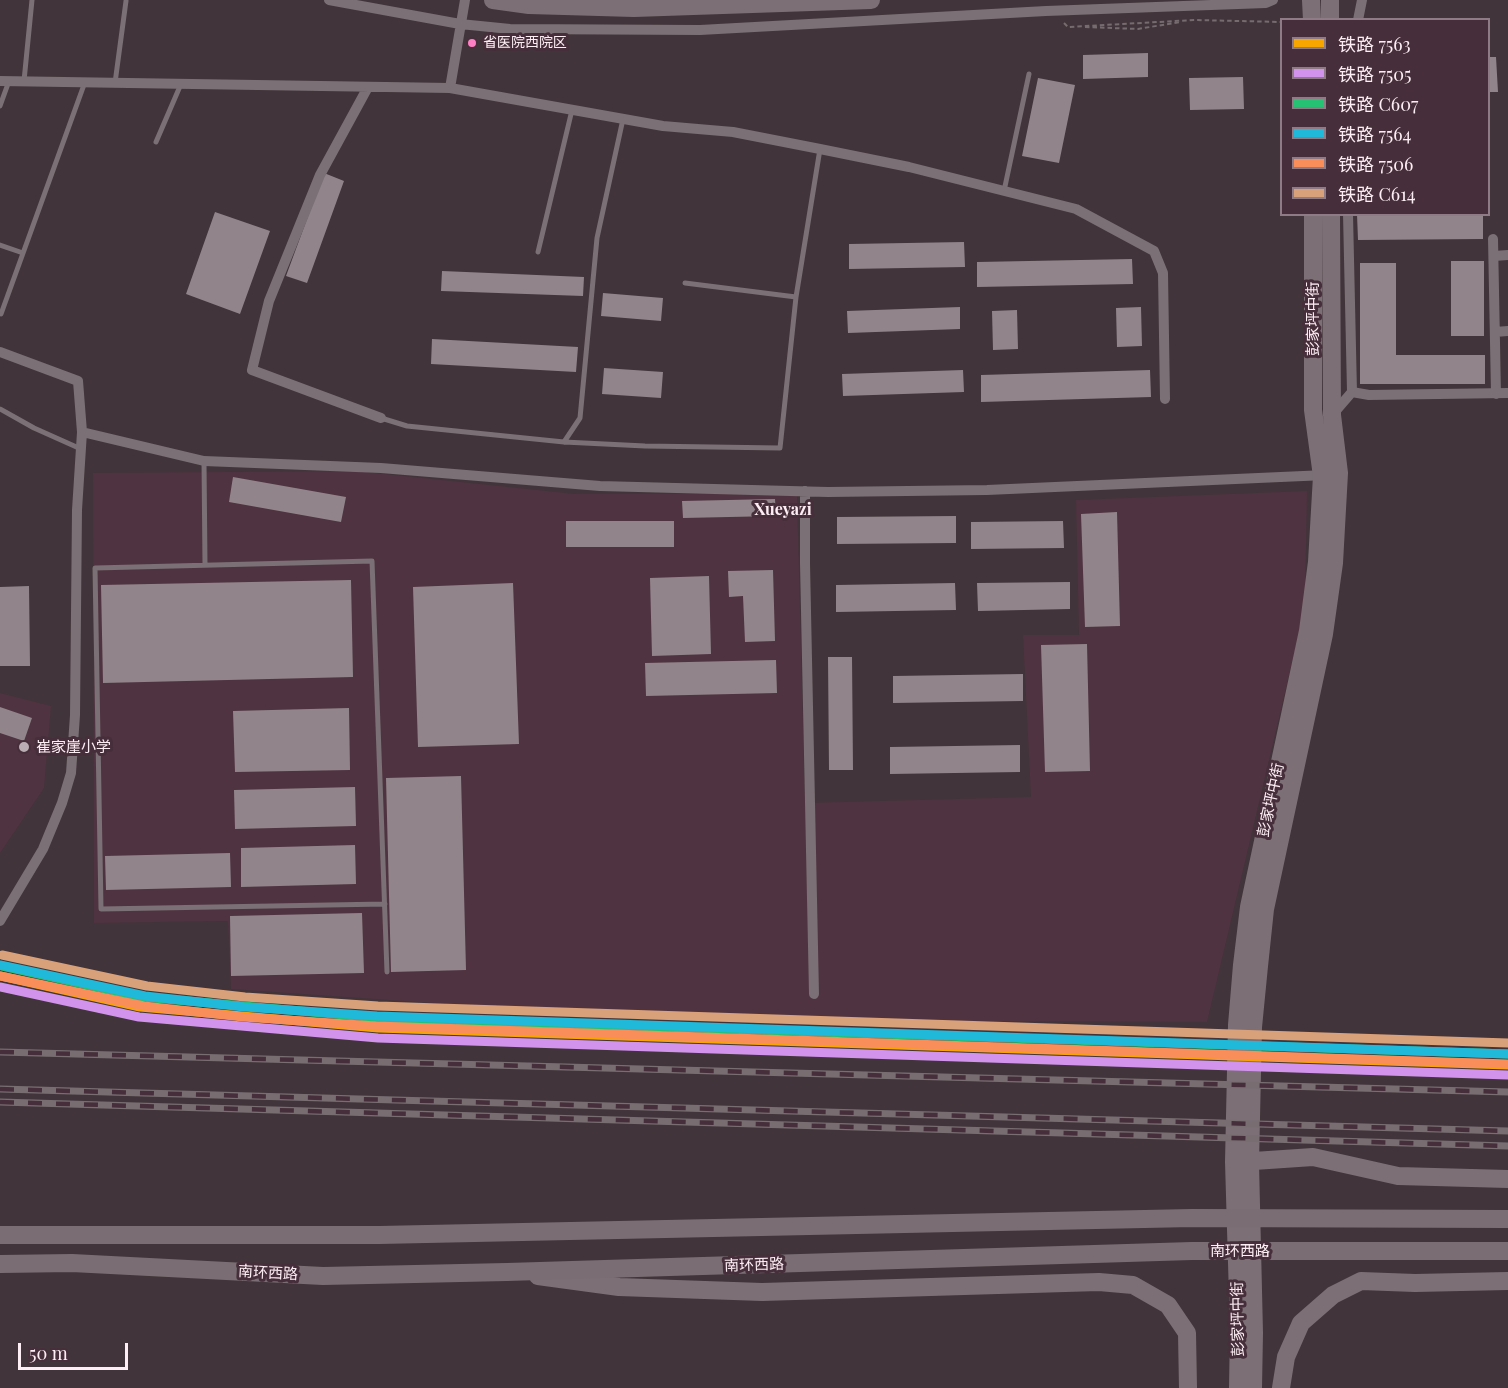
<!DOCTYPE html>
<html>
<head>
<meta charset="utf-8">
<style>
	body { margin:0 }
	#map { position:relative; width:1508px; height:1388px; overflow:hidden; background:#41343a; font-family:"Playfair Display","Noto Sans SC",serif }
	canvas { display:block }
	.legend { position:absolute; left:1280px; top:18px; width:210px; height:198px; box-sizing:border-box; background:#462f3a; border:2px solid #8f7b85; margin:0; padding:8px 10px; list-style:none; font-size:18px; color:#fdeef5 }
	.legend li { display:flex; align-items:center; gap:12px; height:30px }
	.legend b { width:30px; border:2px solid #8f7b85 }
	.scale { position:absolute; left:18px; top:1343px; width:110px; height:27px; box-sizing:border-box; border:3px solid #fdeef5; border-top:0; padding-left:8px; font-size:18px; line-height:21px; white-space:nowrap; color:#fdeef5; -webkit-text-stroke:4px #462f3a; paint-order:stroke }
</style>
</head>
<body>
<div id="map">
<canvas width="1508" height="1388"></canvas>
<ul class="legend">
<li><b style="height:8px;background:#f7a600"></b>铁路 7563</li>
<li><b style="height:8px;background:#d193ec"></b>铁路 7505</li>
<li><b style="height:8px;background:#26c172"></b>铁路 C607</li>
<li><b style="height:8px;background:#20b9da"></b>铁路 7564</li>
<li><b style="height:8px;background:#fa8e5a"></b>铁路 7506</li>
<li><b style="height:8px;background:#d9a179"></b>铁路 C614</li>
</ul>
<div class="scale">50 m</div>
</div>
<script>
const ctx = document.querySelector('canvas').getContext('2d');
ctx.lineJoin = 'round';
function paint(path, color) { ctx.fillStyle = color; ctx.fill(path, 'evenodd'); }
const poly = rows => new Path2D(rows.map(r => 'M' + r).join(''));
function trace(path, color, width, dash) { ctx.strokeStyle = color; ctx.lineWidth = width; ctx.lineCap = dash ? 'butt' : 'round'; ctx.setLineDash(dash || []); ctx.stroke(path); }
function label(font, color, halo, rows, align = 'center') {
  ctx.font = font + ' "Playfair Display","Noto Sans SC",serif'; ctx.lineWidth = 6; ctx.setLineDash([]); ctx.textBaseline = 'middle'; ctx.strokeStyle = halo; ctx.fillStyle = color; for (const [text, x, y, turn = 0] of rows) {
    ctx.save(); ctx.translate(x, y); ctx.rotate((+turn || 0) * Math.PI / 180); ctx.textAlign = isNaN(turn) ? turn : align; if (halo) ctx.strokeText(text, 0, 0); ctx.fillText(text, 0, 0); ctx.restore();
  }
}
paint(poly([
	[356,471,575,494,797,494,805,803,1031,797,1023,635,1079,635,1076,500,1307,491,1305,608,1207,1022,677,1020,231,989,228,921,94,923,93,473],
	[0,693,51,706,44,788,0,853]
]), '#4f3340');
paint(poly([
	[1148,53,1148,77,1083,79,1083,55],
	[1488,57,1496,57,1498,92,1488,92],
	[1243,77,1244,109,1190,110,1189,78],
	[1038,78,1075,85,1059,163,1022,156],
	[324,173,344,181,307,283,286,276],
	[215,212,270,231,240,314,186,294],
	[1357,214,1483,214,1483,239,1358,240],
	[964,242,965,267,849,269,849,244],
	[1132,259,1133,284,977,287,977,262],
	[1451,261,1484,261,1484,336,1451,336],
	[1360,263,1396,263,1396,355,1485,355,1485,384,1360,384],
	[442,271,584,277,583,296,441,291],
	[603,293,663,298,661,321,601,316],
	[960,307,960,329,848,333,847,311],
	[1141,307,1142,346,1117,347,1116,308],
	[1017,310,1018,349,993,350,992,311],
	[432,339,578,347,576,372,431,364],
	[604,368,663,372,661,398,602,394],
	[963,370,964,392,843,396,842,374],
	[1150,370,1151,397,981,402,981,375],
	[233,477,346,497,341,522,229,502],
	[775,499,776,516,683,518,682,501],
	[1117,512,1120,626,1085,627,1081,514],
	[956,516,956,543,837,544,837,517],
	[566,521,674,521,674,547,566,547],
	[1063,521,1064,548,971,549,971,522],
	[773,570,775,641,745,642,743,596,729,597,728,571],
	[709,576,711,654,652,656,650,578],
	[351,580,353,677,103,683,101,585],
	[1070,582,1070,609,978,611,977,583],
	[513,583,519,744,418,747,413,587],
	[955,583,956,610,836,612,836,585],
	[29,586,30,666,0,666,0,587],
	[1087,644,1090,771,1045,772,1041,645],
	[828,657,852,657,853,770,829,770],
	[776,660,777,693,646,696,645,663],
	[1023,674,1023,701,893,703,893,676],
	[0,707,32,718,24,741,0,733],
	[349,708,350,770,235,772,233,711],
	[1020,745,1020,772,890,774,890,747],
	[461,776,466,970,391,972,386,778],
	[355,787,356,826,235,829,234,790],
	[355,845,356,884,241,887,241,848],
	[230,853,231,887,106,890,105,856],
	[362,913,364,973,231,976,230,916]
]), '#91858b');
trace(poly([
	[1064,23,1068,27,1195,20,1282,22],
	[1085,27,1138,29,1180,22]
]), '#766c70', 2, [4.5, 3]);
trace(poly([
	[24,81,32,0],
	[115,83,126,1],
	[0,106,9,81],
	[156,142,181,84],
	[1004,191,1029,74],
	[0,245,23,253],
	[538,252,572,110],
	[685,283,796,297],
	[1,314,85,82],
	[0,409,34,428,81,449],
	[381,418,407,426,564,442,645,446,780,448,796,297,820,149],
	[564,442,580,418,597,238,623,119],
	[204,462,205,565],
	[385,904,101,909,95,568,372,561,387,972]
]), '#7a7075', 5);
trace(poly([
	[329,0,460,24,510,29,700,30,1046,11,1266,3,1273,0],
	[1358,20,1362,0],
	[0,81,450,88,663,126,733,132,820,149,909,167,1076,209,1154,251,1163,273,1165,399],
	[368,87,320,175,269,301,252,370,381,418],
	[450,88,465,0],
	[1493,239,1496,394],
	[1494,256,1508,255],
	[1495,332,1508,331],
	[0,352,78,381,82,432],
	[1352,392,1369,395,1508,393],
	[1333,414,1352,392,1348,214],
	[805,491,805,563,814,994],
	[0,921,43,849,62,803,71,773,75,715,77,510,82,432,204,461,381,468,600,486,828,492,987,490,1326,475]
]), '#7a7075', 10);
trace(poly([
	[493,0,529,5,634,8,871,0],
	[1311,0,1312,20],
	[1330,0,1330,20],
	[1239,1162,1313,1157,1398,1176,1508,1179],
	[538,1276,619,1287,762,1292,1099,1282,1133,1285,1168,1305,1187,1333,1188,1388],
	[1238,1388,1239,1330,1234,1162,1237,1025,1242,965,1249,907,1308,631,1317,562,1322,476,1313,410,1313,214],
	[1253,1388,1254,1333,1250,1163,1253,1027,1259,966,1265,909,1324,634,1334,563,1339,473,1332,415,1331,214],
	[1281,1388,1286,1357,1301,1323,1333,1295,1361,1281,1415,1283,1508,1281]
]), '#7c7076', 18);
trace(poly([
	[0,1235,379,1235,1192,1218,1508,1219],
	[0,1264,72,1263,323,1276,507,1272,1192,1251,1508,1251]
]), '#7a6e74', 18);
const rail = poly([
	[0,1052,1508,1092],
	[0,1089,1508,1131],
	[0,1102,1508,1146]
]);
trace(rail, '#786e72', 7);
trace(rail, '#462f3a', 4.5, [14]);
trace(poly([
	[0,976,140,1007,378,1028,1508,1065]
]), '#f7a600', 9);
trace(poly([
	[0,987,139,1017,378,1038,1508,1075]
]), '#d193ec', 9);
trace(poly([
	[2,966,142,997,379,1018,1508,1054]
]), '#26c172', 9);
trace(poly([
	[0,965,145,996,244,1007,377,1016,1508,1054]
]), '#20b9da', 9);
trace(poly([
	[0,976,144,1006,243,1017,376,1026,1508,1064]
]), '#fa8e5a', 9);
trace(poly([
	[2,955,147,986,245,997,378,1006,1508,1043]
]), '#d9a179', 9);
for (const [x, y, r, color] of [
	[472,43,5,"#ff80c5"],
	[24,747,6,"#bbadb4"]
]) { const dot = new Path2D(); dot.arc(x, y, r, 0, 2 * Math.PI); ctx.fillStyle = color; ctx.fill(dot); trace(dot, '#462f3a', 2); }
label('14px', '#fdeef5', '#462f3a', [
	["省医院西院区",483,43]
], 'left');
label('15px', '#fdeef5', '#462f3a', [
	["彭家坪中街",1313,319,-90],
	["彭家坪中街",1271,800,-78],
	["南环西路",1240,1251],
	["南环西路",754,1265,-2],
	["南环西路",268,1273,3],
	["彭家坪中街",1238,1319,-91]
]);
label('15px', '#fdeef5', '#462f3a', [
	["崔家崖小学",36,747]
], 'left');
label('bold 16px', '#fdeef5', '#462f3a', [
	["Xueyazi",783,510]
]);
</script>
</body>
</html>
